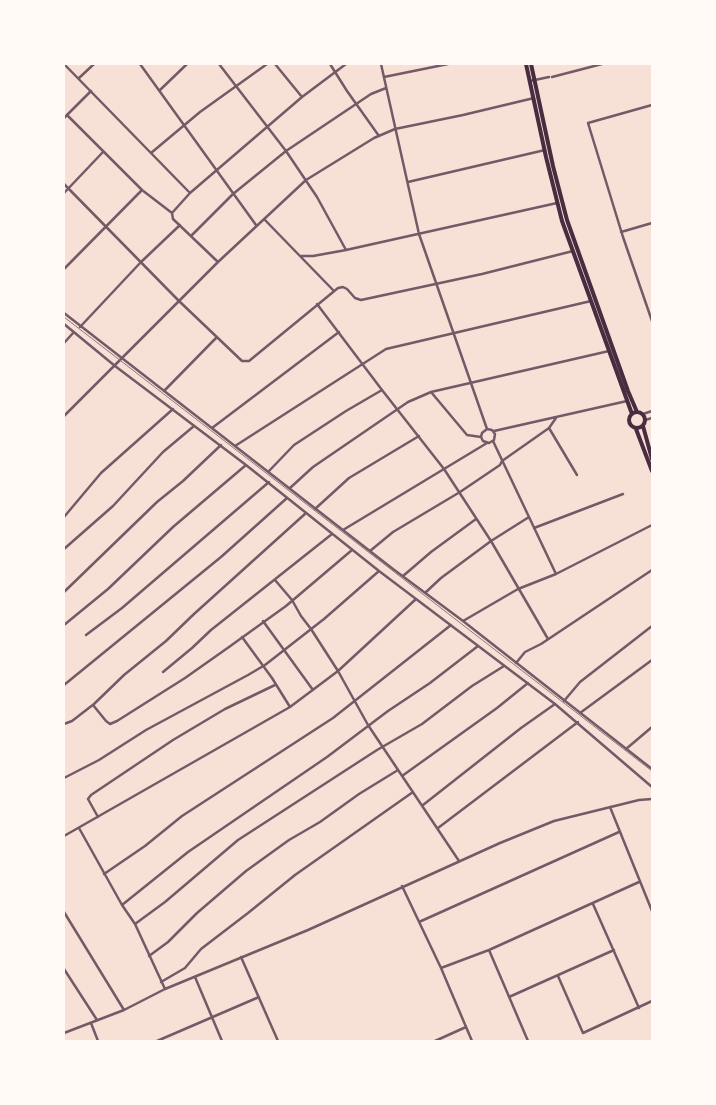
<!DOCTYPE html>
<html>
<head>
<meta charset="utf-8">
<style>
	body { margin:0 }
	#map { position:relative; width:716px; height:1105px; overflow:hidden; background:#f7e1d7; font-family:"Roboto Condensed",sans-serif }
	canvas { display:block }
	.frame { position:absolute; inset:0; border:65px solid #fffaf5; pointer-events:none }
</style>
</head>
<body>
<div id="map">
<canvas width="716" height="1105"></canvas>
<div class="frame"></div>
</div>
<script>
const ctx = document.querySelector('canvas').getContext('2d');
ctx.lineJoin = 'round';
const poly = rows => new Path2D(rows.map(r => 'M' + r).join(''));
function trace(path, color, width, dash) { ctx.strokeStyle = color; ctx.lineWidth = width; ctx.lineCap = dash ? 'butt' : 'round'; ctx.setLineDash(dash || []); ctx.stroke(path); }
trace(poly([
	[64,64,190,193],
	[140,64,256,225],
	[219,64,286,151,317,197,346,250],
	[275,64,302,97],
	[330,64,347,91,379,136],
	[381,64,419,234,487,429],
	[384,77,448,64],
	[552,77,602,64],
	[79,78,94,64],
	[530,81,549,77],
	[160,90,187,64],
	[652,105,588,123,623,237,652,321],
	[67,115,142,190,172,213,173,219,218,262],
	[64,118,91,91],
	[151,153,200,112,267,64],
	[408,182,545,150],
	[64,184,179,301,242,361,249,361,338,288,343,287,347,289,355,298,361,300,482,274,573,251],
	[64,193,103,152],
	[172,213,190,193,302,97,346,64],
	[264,219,333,290],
	[621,232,652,223],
	[191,236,233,194,286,151,371,94,386,88],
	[301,256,313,256,346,250,557,203],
	[64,269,142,190],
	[317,304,382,390,444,469,491,541,548,639],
	[64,313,393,569,463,621,652,769],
	[64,324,115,366,246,465,379,571,555,704,652,787],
	[80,327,141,262,180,225],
	[64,343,74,332],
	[164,391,216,338],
	[431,392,467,435,481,437,483,441,489,443,494,440,495,434,492,430,487,429,482,433,481,437],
	[64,416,218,262,306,180,374,138,395,129,463,115,534,98],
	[212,428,339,332],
	[549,428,577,475],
	[494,431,627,401],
	[493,441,556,574],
	[235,446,386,349,591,301],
	[269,471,294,445,346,411,382,390],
	[290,488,313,467,408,402,431,392,609,351],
	[315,509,349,478,419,436],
	[64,517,101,473,173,409],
	[534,528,623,494],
	[343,530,487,443],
	[64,549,113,506,163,452,194,426],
	[370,551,393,532,460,492,500,465,502,461,549,428,556,418],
	[403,576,431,552,476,519],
	[275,580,292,600,301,616,311,629,338,671,368,725,459,861],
	[64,592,157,502,183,481,221,445],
	[425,593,441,578,491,541,529,517],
	[263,621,313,690],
	[463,621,518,589,556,574,652,525],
	[64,625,108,589,173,527,246,465],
	[86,635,122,608,269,482],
	[242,637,272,678,290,707],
	[516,663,525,652,541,644,652,570],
	[163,672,192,648,211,630,332,534],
	[64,685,221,557,287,498],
	[564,701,580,682,652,626],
	[93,705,106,721,110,724,117,721,185,678,229,647,286,606,352,550],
	[580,713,652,660],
	[64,724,72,721,94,704,124,675,166,641,194,614,306,513],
	[626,749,652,727],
	[402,776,497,708,528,683],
	[64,778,99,760,146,730,248,675,265,665,324,619,379,571],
	[423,805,521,728,555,704],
	[610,807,652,911],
	[98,817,88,799,91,795,173,740,225,709,275,685],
	[79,828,122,905,135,924,165,989],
	[438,828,578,722],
	[64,836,290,707,338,671,416,599],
	[104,874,145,846,182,816,333,718,451,625],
	[402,886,441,968,472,1041],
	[593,904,639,1008],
	[122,905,188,852,327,757,388,711,430,683,478,646],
	[64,912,124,1010],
	[419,922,619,832],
	[135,924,165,902,238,840,377,750,422,724,472,686,504,666],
	[489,950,528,1041],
	[149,956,168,942,197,913,246,871,289,840,320,822,359,794,398,770],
	[241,957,278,1041],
	[441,968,489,950,639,882],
	[64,969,97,1020],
	[558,976,583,1033,652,1001],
	[195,977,222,1041],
	[161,982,185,968,201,949,248,913,295,875,413,792],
	[509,997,614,950],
	[91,1023,98,1041],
	[64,1033,124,1010,165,989,308,930,500,843,554,821,639,800,652,799],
	[157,1041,259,997],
	[435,1041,466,1027]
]), '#755966', 2.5);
trace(poly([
	[643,414,652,411],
	[645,420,652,418]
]), '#755966', 2.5);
trace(poly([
	[526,64,546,157,562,221,632,414],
	[531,64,553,166,567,220,628,391,637,412],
	'629 420a8 8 0 1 1 16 0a8 8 0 1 1-16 0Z',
	[643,426,652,459],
	[636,429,652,471]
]), '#4a2c40', 4);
trace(poly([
	[64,317,652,771]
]), '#8f747c', 1);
</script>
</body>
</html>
